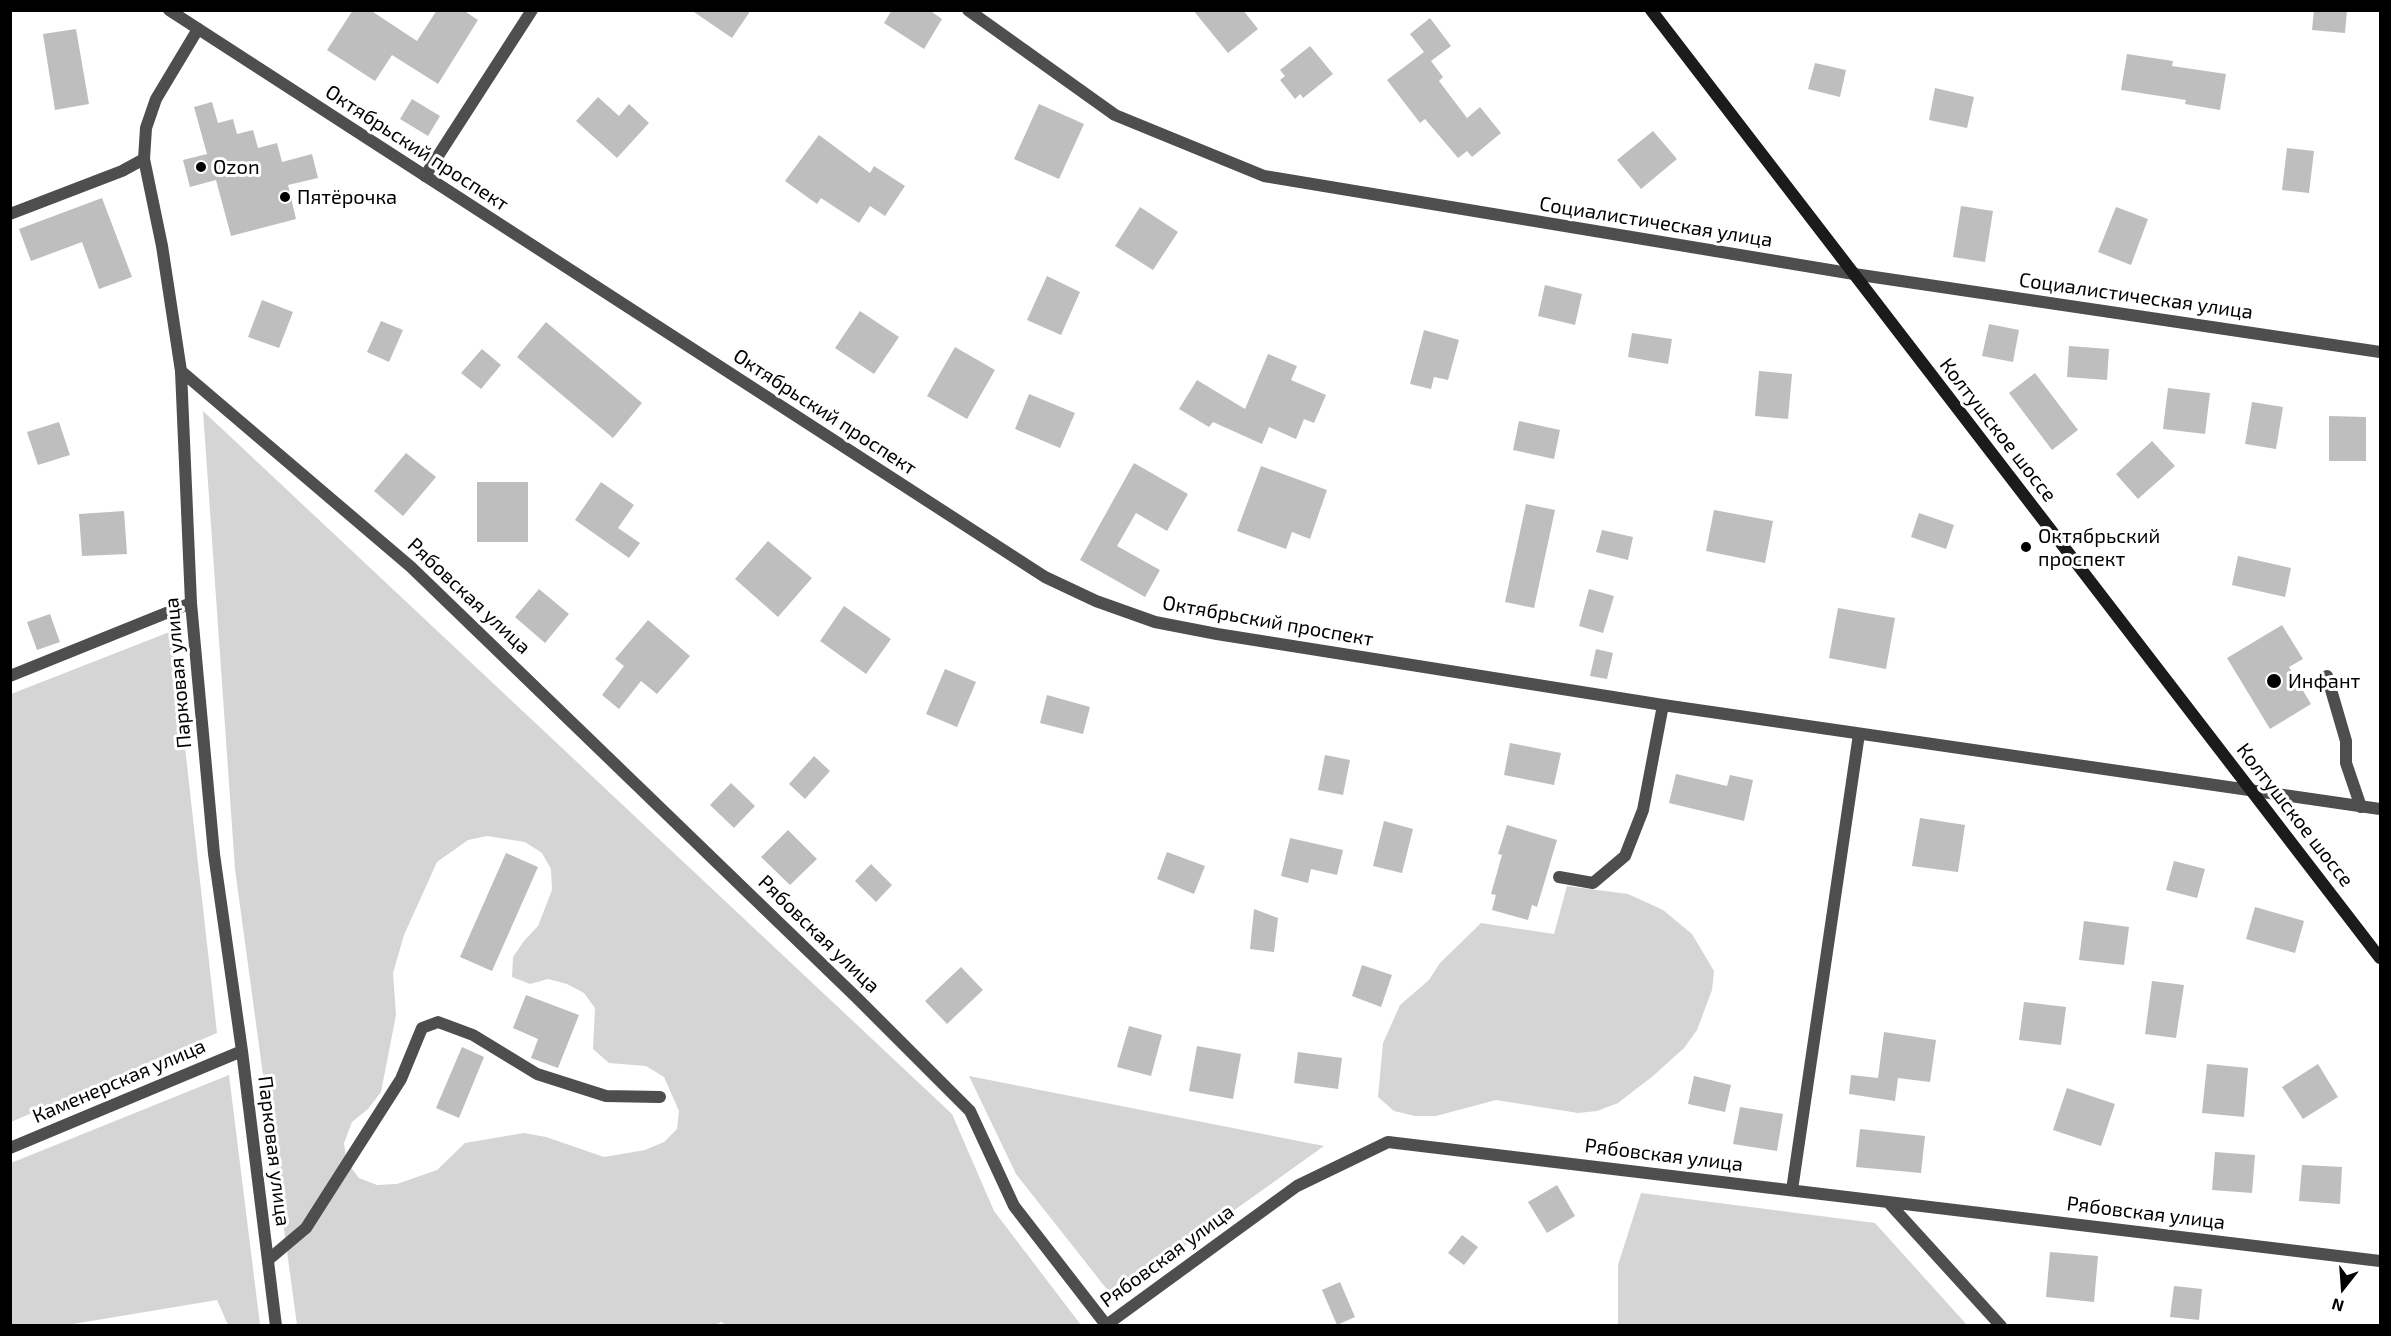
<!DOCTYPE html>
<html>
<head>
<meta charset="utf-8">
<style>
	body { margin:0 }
	#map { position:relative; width:2391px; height:1336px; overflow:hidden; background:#fff; font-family:"Exo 2",sans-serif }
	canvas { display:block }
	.frame { position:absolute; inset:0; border:12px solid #000; pointer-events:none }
	.north { position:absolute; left:2313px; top:1258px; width:60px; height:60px; -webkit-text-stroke:4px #fff; paint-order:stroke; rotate:197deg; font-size:16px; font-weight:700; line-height:24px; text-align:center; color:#000 }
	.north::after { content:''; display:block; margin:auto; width:21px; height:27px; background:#000; clip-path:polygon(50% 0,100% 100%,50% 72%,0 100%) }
</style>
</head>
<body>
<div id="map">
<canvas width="2391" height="1336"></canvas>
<div class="frame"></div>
<div class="north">N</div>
</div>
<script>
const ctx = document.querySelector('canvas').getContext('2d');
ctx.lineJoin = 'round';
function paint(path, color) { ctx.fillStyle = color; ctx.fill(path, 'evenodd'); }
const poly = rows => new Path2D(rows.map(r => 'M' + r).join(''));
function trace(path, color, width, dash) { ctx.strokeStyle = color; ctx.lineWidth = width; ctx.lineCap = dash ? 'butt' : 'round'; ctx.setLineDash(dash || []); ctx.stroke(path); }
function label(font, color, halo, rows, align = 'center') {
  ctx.font = font + ' "Exo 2",sans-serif'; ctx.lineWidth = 6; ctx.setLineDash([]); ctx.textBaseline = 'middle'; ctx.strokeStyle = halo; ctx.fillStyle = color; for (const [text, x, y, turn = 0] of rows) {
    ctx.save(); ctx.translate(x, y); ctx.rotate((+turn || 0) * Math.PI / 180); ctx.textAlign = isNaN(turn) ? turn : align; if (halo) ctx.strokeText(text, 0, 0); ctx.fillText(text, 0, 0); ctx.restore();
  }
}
paint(poly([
	[203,411,952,1114,994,1211,1081,1325,729,1326,721,1322,714,1326,297,1325,235,869],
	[487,836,525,842,542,853,551,869,552,890,538,926,524,941,513,957,512,977,530,984,548,979,567,984,584,993,595,1008,593,1049,609,1063,646,1066,664,1077,679,1111,677,1129,664,1142,645,1150,604,1157,546,1137,524,1133,465,1143,437,1170,397,1184,377,1185,359,1178,346,1161,344,1143,352,1122,368,1109,381,1092,396,1015,393,973,404,935,437,862,468,840],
	[172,631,217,1033,11,1122,11,694],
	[1567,886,1628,894,1663,910,1692,934,1714,971,1712,990,1697,1030,1684,1048,1653,1076,1618,1103,1597,1111,1578,1113,1496,1100,1436,1116,1415,1116,1394,1111,1378,1097,1383,1043,1400,1005,1429,980,1440,963,1481,923,1554,934],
	[229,1075,260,1325,228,1325,217,1300,67,1325,11,1325,11,1163],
	[969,1076,1324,1146,1113,1297,1016,1174],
	[1641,1193,1875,1223,1967,1325,1618,1325,1618,1265]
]), '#d5d5d5');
paint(poly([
	[353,10,370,10,417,41,437,10,463,10,478,20,438,84,392,55,375,81,327,50],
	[691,10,751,10,732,38],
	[892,10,929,10,942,19,924,49,884,23],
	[1193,10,1243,10,1258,29,1228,53],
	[2314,10,2347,10,2345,33,2312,30],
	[1430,18,1451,46,1431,61,1443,77,1439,81,1467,118,1480,107,1501,133,1472,157,1467,151,1458,158,1425,119,1420,123,1387,80,1424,52,1410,34],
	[76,29,89,104,55,110,43,34],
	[1310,46,1333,74,1303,98,1300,94,1295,99,1280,80,1285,76,1280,70],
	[2127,54,2173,61,2172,66,2226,74,2220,110,2185,104,2186,100,2121,90],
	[1815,63,1846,70,1840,97,1808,89],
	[1935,88,1974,97,1967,128,1929,120],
	[598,97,619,116,629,104,649,123,617,158,576,121],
	[412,99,440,116,428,136,400,119],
	[212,102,218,123,233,119,237,134,253,130,258,148,277,143,282,162,312,154,318,178,288,185,296,219,231,236,216,180,190,187,183,160,207,154,194,107],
	[1039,104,1084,124,1059,179,1014,159],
	[1653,131,1677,159,1641,189,1617,160],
	[819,135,870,173,874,166,905,186,885,216,870,206,859,223,821,198,817,204,785,181],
	[2287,148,2314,151,2309,193,2282,190],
	[102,198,132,277,99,289,82,242,31,261,19,229],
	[1961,206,1993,211,1985,262,1953,257],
	[1140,207,1178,232,1153,270,1115,246],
	[2116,207,2148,219,2131,265,2098,252],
	[1047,276,1080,292,1061,335,1027,320],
	[1545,285,1582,294,1575,325,1538,316],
	[262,300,293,312,279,348,248,337],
	[860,311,899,337,874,374,835,348],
	[381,321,403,330,389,362,367,352],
	[546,322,642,403,613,438,517,357],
	[1989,324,2019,330,2013,362,1982,356],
	[1424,330,1459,340,1448,380,1434,377,1431,389,1410,384],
	[1632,333,1672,339,1668,364,1628,357],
	[2069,346,2109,349,2107,380,2067,377],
	[955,347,995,370,967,419,927,396],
	[482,349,501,365,481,389,461,373],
	[1268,354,1297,366,1291,380,1326,395,1314,423,1304,419,1296,439,1269,427,1262,444,1213,422,1209,427,1179,409,1197,380,1245,409],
	[1759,371,1792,374,1788,419,1755,416],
	[2035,373,2078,430,2052,450,2009,393],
	[2168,388,2210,393,2205,434,2163,429],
	[1029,394,1075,413,1060,448,1015,429],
	[2252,402,2283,407,2276,449,2245,444],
	[2329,416,2366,417,2366,461,2329,461],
	[1519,421,1560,430,1554,459,1513,450],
	[59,422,70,455,38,465,27,432],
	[2152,441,2175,466,2138,499,2116,474],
	[406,453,436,477,403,516,374,491],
	[1134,463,1188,494,1167,531,1136,513,1117,546,1160,570,1145,597,1080,560],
	[1261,466,1327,490,1310,539,1292,532,1286,549,1237,531],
	[477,482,528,482,528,542,477,542],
	[601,482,634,505,618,528,640,543,629,558,575,520],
	[1526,504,1555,510,1534,608,1505,602],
	[1714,510,1773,521,1765,563,1706,551],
	[124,511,127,554,82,556,79,514],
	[1919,513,1954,525,1946,549,1911,537],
	[1602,530,1633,537,1628,560,1596,552],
	[768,541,812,578,778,617,735,579],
	[2238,556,2291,568,2285,597,2232,585],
	[539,589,569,614,545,643,515,617],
	[1589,589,1614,596,1603,633,1579,626],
	[844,606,891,639,866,674,820,641],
	[1838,608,1895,618,1886,669,1829,658],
	[50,614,60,642,37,650,27,622],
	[648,620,690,656,657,694,641,681,619,709,602,695,624,666,615,659],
	[2282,625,2303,659,2289,667,2311,704,2270,729,2227,658],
	[1596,649,1613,653,1607,679,1590,676],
	[945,669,976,682,957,727,926,714],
	[1047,695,1090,707,1083,734,1040,723],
	[1510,743,1561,753,1554,785,1504,775],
	[1325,755,1350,760,1343,795,1318,790],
	[814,756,830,771,805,799,789,784],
	[1676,774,1727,786,1730,775,1753,780,1744,821,1669,803],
	[731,783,755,806,734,828,710,805],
	[1920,818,1965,825,1958,872,1912,866],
	[1384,821,1413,829,1402,873,1373,866],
	[1507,825,1557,840,1537,907,1532,905,1528,920,1492,910,1496,895,1491,894,1502,855,1498,854],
	[788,830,817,859,790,885,761,857],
	[1290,838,1343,850,1337,875,1311,869,1308,883,1281,876],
	[1167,852,1205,866,1194,894,1157,879],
	[506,853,538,867,492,971,460,957],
	[2174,861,2205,869,2197,898,2166,890],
	[871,864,892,885,876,902,855,881],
	[2255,907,2304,921,2295,953,2246,939],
	[1254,909,1278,918,1274,952,1250,949],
	[2084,921,2129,927,2124,965,2079,960],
	[1362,965,1392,975,1381,1007,1352,996],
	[961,967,983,990,947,1024,925,1001],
	[2152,981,2184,985,2176,1038,2145,1034],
	[526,995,579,1015,558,1068,531,1058,538,1039,513,1028],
	[2024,1002,2066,1007,2061,1045,2019,1040],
	[1129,1026,1162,1035,1151,1076,1117,1067],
	[1884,1032,1936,1040,1930,1082,1898,1078,1895,1101,1849,1094,1851,1075,1878,1078],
	[1197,1046,1241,1054,1233,1099,1189,1091],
	[462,1047,484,1057,459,1118,436,1108],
	[1298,1052,1342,1058,1338,1089,1294,1083],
	[2207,1064,2248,1068,2244,1117,2202,1113],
	[2318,1064,2338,1097,2303,1119,2282,1087],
	[1694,1076,1731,1085,1725,1112,1688,1104],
	[2067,1088,2115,1104,2101,1146,2053,1130],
	[1740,1107,1783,1114,1777,1151,1733,1144],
	[1860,1129,1925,1136,1921,1173,1856,1167],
	[2215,1152,2255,1155,2252,1193,2212,1190],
	[2302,1165,2342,1167,2340,1204,2299,1201],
	[1557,1185,1575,1216,1547,1233,1528,1202],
	[1462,1235,1478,1247,1464,1265,1448,1253],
	[2050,1252,2098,1256,2094,1302,2046,1297],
	[1340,1282,1355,1317,1337,1325,1322,1290],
	[2174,1286,2202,1289,2199,1320,2170,1317]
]), '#bebebe');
trace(poly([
	[2327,676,2346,741,2346,763,2361,807],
	[1559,877,1593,883,1625,856,1643,810,1663,705],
	[1792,1190,1859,734],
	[268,1260,306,1228,401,1079,422,1028,438,1022,473,1035,537,1074,606,1096,660,1097]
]), '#4e4e4e', 12);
trace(poly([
	[968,10,1115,115,1264,176,1854,274,2380,352],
	[198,29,156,99,146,128,144,159,162,246,181,371,191,603,214,854,242,1051,276,1326],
	[425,176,532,10],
	[10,214,122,171,144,159],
	[181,371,411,567,857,998,970,1111,1014,1206,1107,1326],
	[10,676,191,603],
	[10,1148,242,1051],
	[1888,1202,2001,1326],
	[1105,1326,1297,1186,1388,1142,2380,1261]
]), '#4e4e4e', 12);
trace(poly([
	[169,10,1045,577,1096,601,1155,622,1217,634,1663,705,2380,809]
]), '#4e4e4e', 12);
trace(poly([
	[1651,10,2380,958]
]), '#1b1b1b', 12);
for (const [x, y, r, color] of [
	[201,167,6,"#000"],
	[285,197,6,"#000"],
	[2026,547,6,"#000"],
	[2274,681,8,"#000"]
]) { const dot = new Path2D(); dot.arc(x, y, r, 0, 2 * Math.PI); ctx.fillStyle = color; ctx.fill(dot); trace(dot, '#fff', 2); }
label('20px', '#000', '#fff', [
	["Октябрьский проспект",417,148,33],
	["Социалистическая улица",1656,222,9],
	["Социалистическая улица",2136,296,8],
	["Октябрьский проспект",825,412,33],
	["Колтушское шоссе",1998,430,52],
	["Рябовская улица",469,596,43],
	["Октябрьский проспект",1268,621,10],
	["Парковая улица",178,673,-95],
	["Колтушское шоссе",2295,815,52],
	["Рябовская улица",819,934,44],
	["Каменерская улица",119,1081,-23],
	["Парковая улица",274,1151,83],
	["Рябовская улица",1664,1155,7],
	["Рябовская улица",2146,1213,7],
	["Рябовская улица",1167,1256,-36]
]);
label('20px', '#000', '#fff', [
	["Ozon",213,167],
	["Пятёрочка",297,197],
	["Октябрьский",2038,536],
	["проспект",2038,559],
	["Инфант",2288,681]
], 'left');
</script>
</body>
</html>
